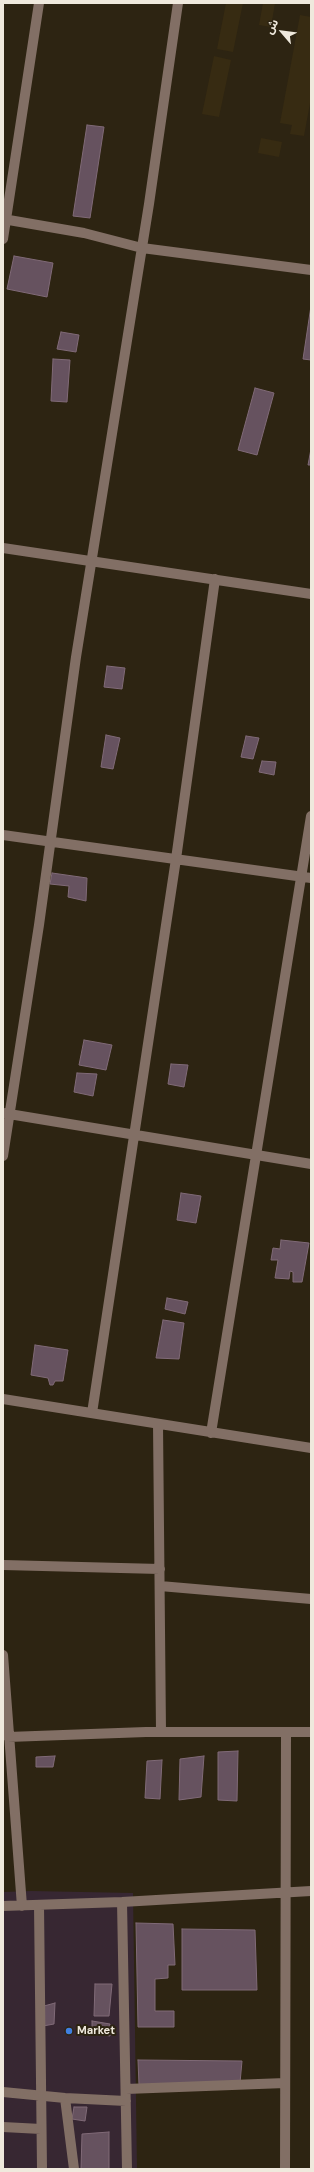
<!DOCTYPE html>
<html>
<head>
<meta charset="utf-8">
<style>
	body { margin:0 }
	#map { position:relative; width:314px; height:2172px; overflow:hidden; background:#2d2412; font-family:"DM Sans","Noto Sans Arabic",sans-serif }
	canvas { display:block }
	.frame { position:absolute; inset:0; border:4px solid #efe9dd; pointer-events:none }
	.north { position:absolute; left:262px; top:12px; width:40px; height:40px; -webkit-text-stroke:3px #2d2412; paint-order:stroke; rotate:298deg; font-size:11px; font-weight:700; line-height:16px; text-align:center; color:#efe9dd }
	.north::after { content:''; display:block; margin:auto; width:14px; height:18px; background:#efe9dd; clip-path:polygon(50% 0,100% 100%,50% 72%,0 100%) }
</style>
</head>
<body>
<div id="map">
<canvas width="314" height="2172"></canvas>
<div class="frame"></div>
<div class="north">ش</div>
</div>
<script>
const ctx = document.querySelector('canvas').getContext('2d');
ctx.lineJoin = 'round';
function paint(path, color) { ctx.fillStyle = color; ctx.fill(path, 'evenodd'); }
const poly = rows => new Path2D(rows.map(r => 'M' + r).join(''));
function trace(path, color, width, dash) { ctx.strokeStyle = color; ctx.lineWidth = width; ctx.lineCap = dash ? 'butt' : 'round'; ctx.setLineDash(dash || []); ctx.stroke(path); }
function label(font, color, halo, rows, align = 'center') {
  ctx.font = font + ' "DM Sans",sans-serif'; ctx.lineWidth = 4; ctx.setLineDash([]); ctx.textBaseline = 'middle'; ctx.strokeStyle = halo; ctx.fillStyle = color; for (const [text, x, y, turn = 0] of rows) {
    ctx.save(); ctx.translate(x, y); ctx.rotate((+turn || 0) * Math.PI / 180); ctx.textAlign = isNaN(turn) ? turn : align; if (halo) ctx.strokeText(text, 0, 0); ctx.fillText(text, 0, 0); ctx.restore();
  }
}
paint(poly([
	[32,1891,133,1893,137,2169,3,2169,3,1892]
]), '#372732');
paint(poly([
	[226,3,243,3,233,52,217,49],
	[263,3,275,3,271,27,259,25],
	[300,15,311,17,311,98,304,136,290,134,292,125,280,123],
	[214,56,231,60,219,117,202,114],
	[261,138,282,142,279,157,258,153]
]), '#372b12');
const building = poly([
	[87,125,104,127,90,218,73,216,87,125],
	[14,256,53,263,47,297,7,289,14,256],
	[311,306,311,360,303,359,311,306],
	[61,332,79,335,76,352,57,349,61,332],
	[53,359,70,360,67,402,51,401,53,359],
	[255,388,274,393,257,455,238,450,255,388],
	[311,449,311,465,308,465,311,449],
	[107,666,125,668,122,689,104,687,107,666],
	[106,735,120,738,113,769,101,767,106,735],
	[246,736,259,738,253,759,241,757,246,736],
	[262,761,276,762,274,775,259,772,262,761],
	[52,873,87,878,86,901,68,897,69,886,50,884,52,873],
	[84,1040,112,1045,106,1070,79,1065,84,1040],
	[171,1064,188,1065,184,1087,168,1084,171,1064],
	[77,1073,97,1074,93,1096,74,1092,77,1073],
	[181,1193,201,1196,196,1223,177,1220,181,1193],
	[281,1240,309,1243,302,1282,293,1282,293,1272,290,1271,289,1279,275,1278,278,1260,271,1260,273,1248,280,1249,281,1240],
	[167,1298,188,1302,185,1314,165,1309,167,1298],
	[163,1320,184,1323,179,1359,156,1358,163,1320],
	[35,1345,68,1350,63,1381,55,1381,53,1385,50,1385,48,1378,31,1375,35,1345],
	[238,1751,237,1801,218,1800,218,1752,238,1751],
	[55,1756,53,1767,36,1767,36,1757,55,1756],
	[204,1756,201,1797,179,1800,180,1759,204,1756],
	[162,1760,160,1799,145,1798,147,1761,162,1760],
	[136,1923,173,1924,175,1965,168,1965,168,1978,155,1979,155,2011,174,2011,174,2027,138,2027,136,1923],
	[182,1929,255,1930,257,1990,182,1990,182,1929],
	[95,1984,112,1984,109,2016,94,2016,95,1984],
	[55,2003,54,2024,43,2026,44,2006,55,2003],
	[92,2021,110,2024,110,2036,92,2033,92,2021],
	[138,2060,242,2061,240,2083,139,2085,138,2060],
	[74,2107,87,2107,85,2121,72,2119,74,2107],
	[109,2132,109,2169,81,2169,82,2134,109,2132]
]);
paint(building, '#66525f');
trace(building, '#806a77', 1);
trace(poly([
	[3,219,84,233,142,248,311,270],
	[3,239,39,3],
	[3,548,311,594],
	[3,835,311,878],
	[3,1113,311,1164],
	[3,1156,39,925,76,657,149,204,178,3],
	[3,1399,311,1448],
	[92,1413,176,859,215,579],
	[158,1424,161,1732],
	[211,1433,311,816],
	[3,1565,160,1569],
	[160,1586,311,1599],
	[3,1655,22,1906],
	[8,1737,146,1732,311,1732],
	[122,1902,127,2169],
	[39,1905,42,2169],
	[3,1906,122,1902,311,1891],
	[126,2089,285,2083],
	[3,2092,65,2098,126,2101],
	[65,2098,74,2169],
	[3,2127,41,2129],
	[285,2169,286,1733]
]), '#826f65', 10);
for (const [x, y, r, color] of [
	[69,2031,4,"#3f7fe0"]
]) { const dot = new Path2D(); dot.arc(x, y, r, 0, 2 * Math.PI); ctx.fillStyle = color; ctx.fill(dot); trace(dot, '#2d2412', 1.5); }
label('bold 11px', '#efe9dd', '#2d2412', [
	["Market",77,2031]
], 'left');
</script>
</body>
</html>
